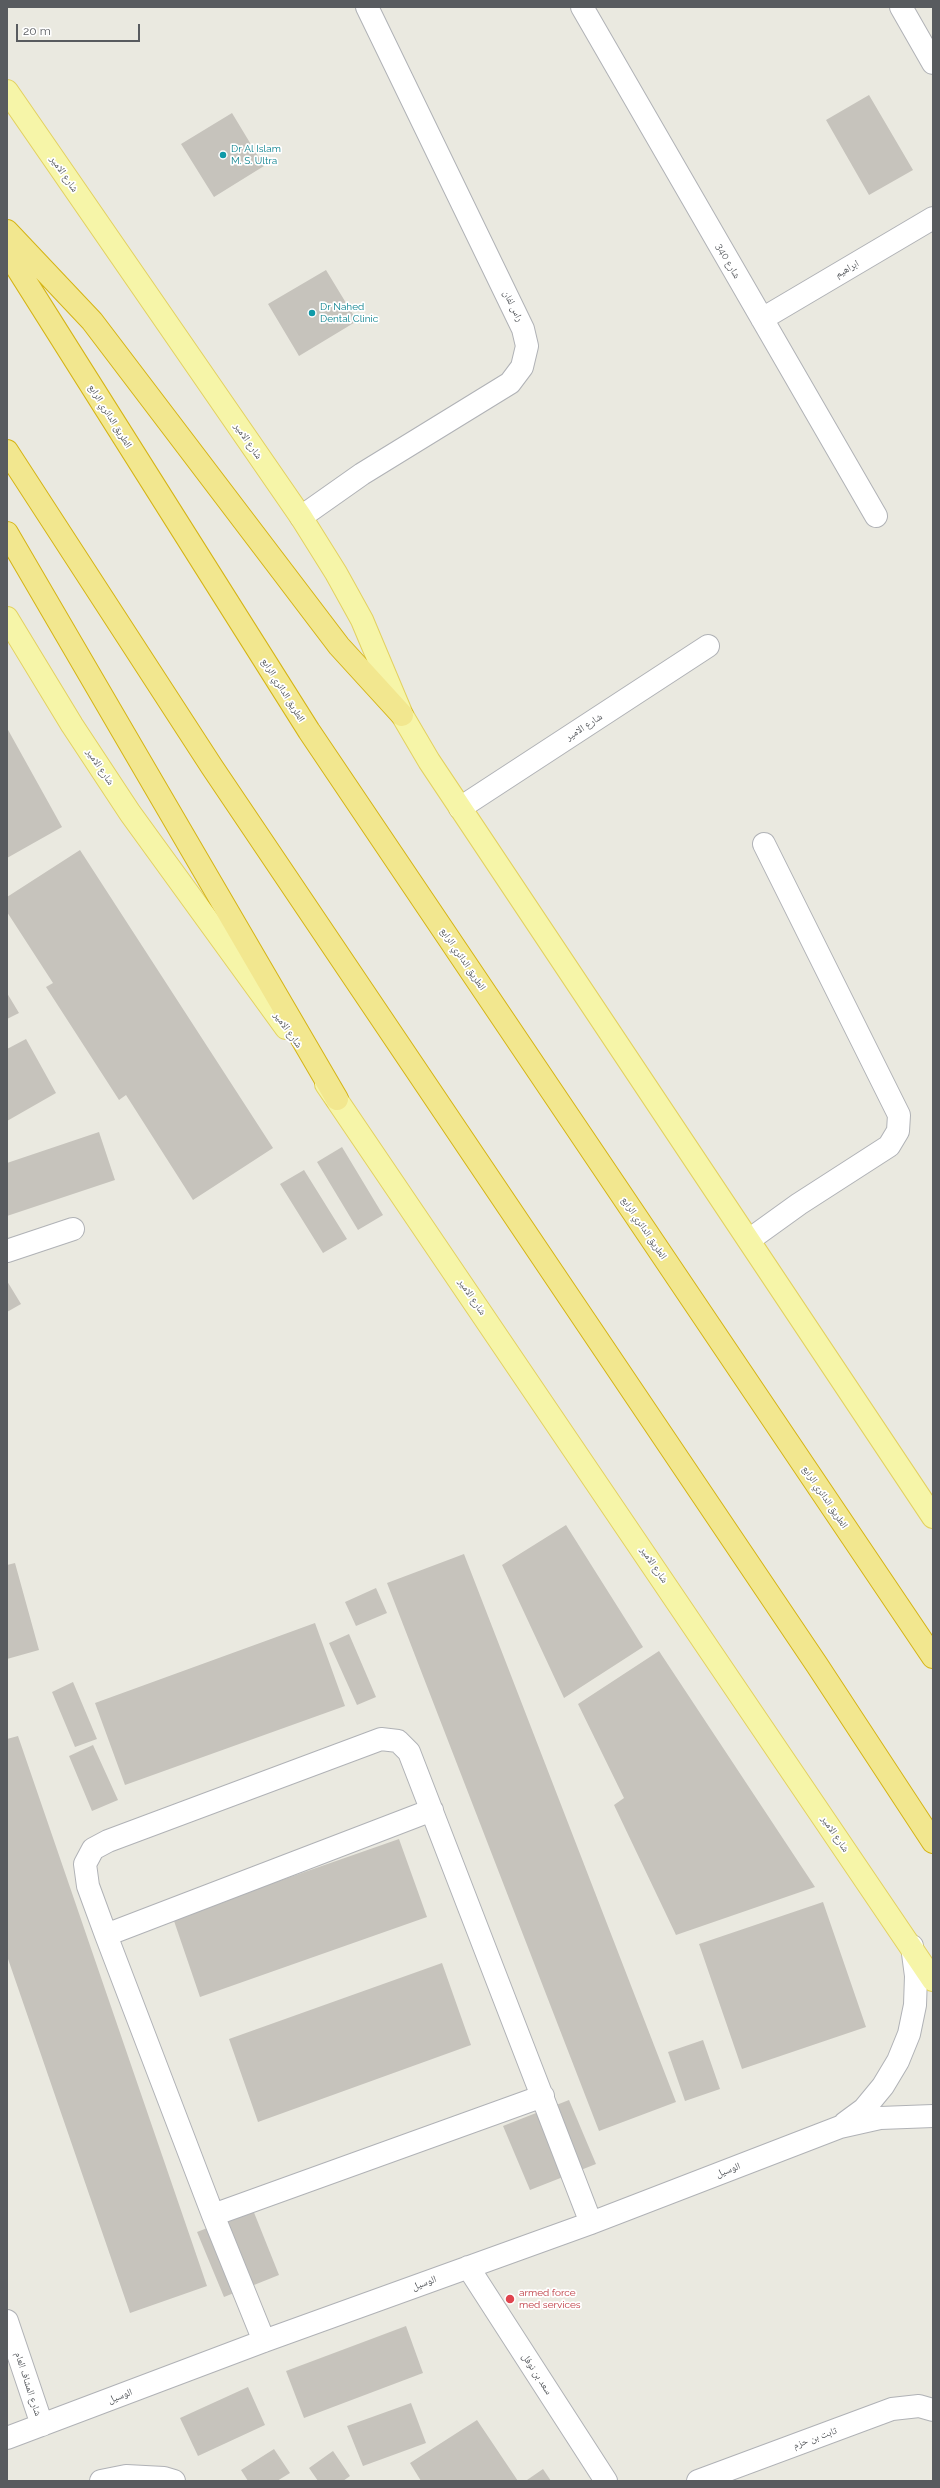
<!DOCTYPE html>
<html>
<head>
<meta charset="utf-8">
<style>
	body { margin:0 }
	#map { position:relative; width:940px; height:2488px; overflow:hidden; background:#eae9e0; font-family:Raleway,sans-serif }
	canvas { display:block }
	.frame { position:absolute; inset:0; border:8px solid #585b5f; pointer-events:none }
	.scale { position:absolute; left:16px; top:24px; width:124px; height:18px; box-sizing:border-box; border:2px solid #585b5f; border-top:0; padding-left:5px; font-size:12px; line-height:14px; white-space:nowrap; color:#585b5f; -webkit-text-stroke:3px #fff; paint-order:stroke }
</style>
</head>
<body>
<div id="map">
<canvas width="940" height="2488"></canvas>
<div class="frame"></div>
<div class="scale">20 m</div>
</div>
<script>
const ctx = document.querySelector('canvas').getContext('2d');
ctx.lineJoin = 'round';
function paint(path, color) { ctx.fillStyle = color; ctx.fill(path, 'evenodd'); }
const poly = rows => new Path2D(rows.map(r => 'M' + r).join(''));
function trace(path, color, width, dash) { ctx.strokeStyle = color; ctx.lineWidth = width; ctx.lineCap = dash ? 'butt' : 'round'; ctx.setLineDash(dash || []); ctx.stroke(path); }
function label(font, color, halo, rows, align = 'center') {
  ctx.font = font + ' Raleway,"Noto Naskh Arabic",sans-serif'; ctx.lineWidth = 3.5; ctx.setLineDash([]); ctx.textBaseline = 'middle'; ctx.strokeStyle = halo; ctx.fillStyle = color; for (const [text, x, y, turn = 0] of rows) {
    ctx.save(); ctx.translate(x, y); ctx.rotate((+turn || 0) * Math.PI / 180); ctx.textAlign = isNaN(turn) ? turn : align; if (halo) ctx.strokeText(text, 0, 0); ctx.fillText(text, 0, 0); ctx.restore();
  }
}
paint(poly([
	[869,95,913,170,869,195,826,120],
	[232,113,264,166,214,197,181,144],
	[326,270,357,321,299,356,268,304],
	[7,728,62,827,7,858],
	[80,850,273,1148,193,1200,126,1095,119,1100,46,987,53,983,7,912,7,897],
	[7,993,19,1013,7,1019],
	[26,1039,56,1093,7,1121,7,1049],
	[99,1132,115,1180,7,1216,7,1163],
	[342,1147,383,1215,358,1230,317,1162],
	[304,1170,347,1239,323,1253,280,1184],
	[7,1281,21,1304,7,1312],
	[566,1525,643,1647,564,1698,502,1565],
	[464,1554,676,2102,599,2131,387,1583],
	[15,1563,39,1650,7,1659,7,1565],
	[376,1588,387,1613,356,1626,345,1602],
	[315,1623,345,1706,125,1785,95,1703],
	[349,1634,376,1697,357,1705,329,1643],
	[659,1651,815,1887,676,1935,614,1805,624,1798,578,1704],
	[73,1682,97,1739,75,1747,52,1692],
	[18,1736,207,2286,130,2313,7,1956,7,1739],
	[93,1745,118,1800,92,1811,69,1756],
	[399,1839,427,1917,200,1997,173,1918],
	[823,1902,866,2027,742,2069,699,1944],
	[442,1963,471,2045,258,2122,229,2039],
	[703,2040,720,2089,685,2101,668,2052],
	[569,2100,596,2164,530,2190,503,2126],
	[253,2210,279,2275,224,2297,197,2232],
	[406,2326,423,2373,304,2418,286,2371],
	[248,2387,265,2425,198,2456,180,2418],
	[411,2403,426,2443,363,2466,347,2426],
	[477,2420,518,2481,421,2481,410,2463],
	[274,2449,290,2473,277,2481,248,2481,241,2470],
	[333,2451,350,2476,343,2481,318,2481,309,2468],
	[543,2469,551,2481,528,2481,527,2480]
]), '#c6c3bc');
const minor = poly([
	[582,7,876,516],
	[901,7,933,63],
	[762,319,933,218],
	[301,517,362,474,510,383,522,367,527,346,523,329,367,7],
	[460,808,708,646],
	[749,1240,799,1204,889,1146,898,1131,899,1115,764,844],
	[7,1251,73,1229],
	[106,1935,432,1810],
	[845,2123,864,2109,883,2086,898,2061,909,2034,915,2005,916,1976,912,1946],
	[213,2215,543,2096],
	[468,2267,606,2481],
	[7,2321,42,2425],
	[264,2341,213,2215,106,1935,88,1886,85,1864,93,1849,108,1841,381,1739,398,1741,409,1752,591,2223],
	[7,2438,264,2341,591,2223,840,2127,880,2118,933,2116],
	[101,2481,126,2476,164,2478,174,2481],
	[698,2481,892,2409,919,2406,933,2410]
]);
const major = poly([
	[7,91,301,517,336,573,362,620,402,715,429,761,933,1517],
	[7,618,72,725,130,813,286,1028],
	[326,1084,933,1980]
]);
const highway = poly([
	[7,231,92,321,339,646,402,715],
	[7,252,309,731,933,1657],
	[7,451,212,767,817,1665,933,1842],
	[7,533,337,1099]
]);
trace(minor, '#b0b2b6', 24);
trace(major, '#e3d160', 24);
trace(highway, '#d5b415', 24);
trace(minor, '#fff', 22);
trace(major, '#f6f5a8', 22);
trace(highway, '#f2e78f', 22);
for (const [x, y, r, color] of [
	[223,155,4,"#0f9aa8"],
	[312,313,4,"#0f9aa8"],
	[510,2299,5,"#e0444e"]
]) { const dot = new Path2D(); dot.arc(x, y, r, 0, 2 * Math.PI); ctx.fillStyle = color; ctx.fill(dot); trace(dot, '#fff', 1.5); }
label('10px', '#0d838f', '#fff', [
	["Dr Al Islam",231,149],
	["M. S. Ultra",231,161],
	["Dr Nahed",320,307],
	["Dental Clinic",320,319]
], 'left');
label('10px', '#585b5f', '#fff', [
	["شارع الامير",64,174,55],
	["شارع 340",728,261,60],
	["ابراهيم",847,269,-30],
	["راس لفان",513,306,64],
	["الطريق الدائري الرابع",110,416,58],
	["شارع الامير",248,441,55],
	["الطريق الدائري الرابع",283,690,58],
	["شارع الامير",584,727,-33],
	["شارع الامير",100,767,56],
	["الطريق الدائري الرابع",463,959,56],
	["شارع الامير",288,1030,54],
	["الطريق الدائري الرابع",644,1228,56],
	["شارع الامير",472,1297,56],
	["الطريق الدائري الرابع",825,1497,56],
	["شارع الامير",654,1565,56],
	["شارع الامير",835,1834,56],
	["الوسيل",728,2170,-21],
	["الوسيل",424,2283,-20],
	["سعد بن نوفل",537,2374,57],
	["شارع المشاف العام",28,2384,72],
	["الوسيل",120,2396,-21],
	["ثابت بن حزم",815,2438,-20]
]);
label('10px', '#be3a42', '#fff', [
	["armed force",519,2293],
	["med services",519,2305]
], 'left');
</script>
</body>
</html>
